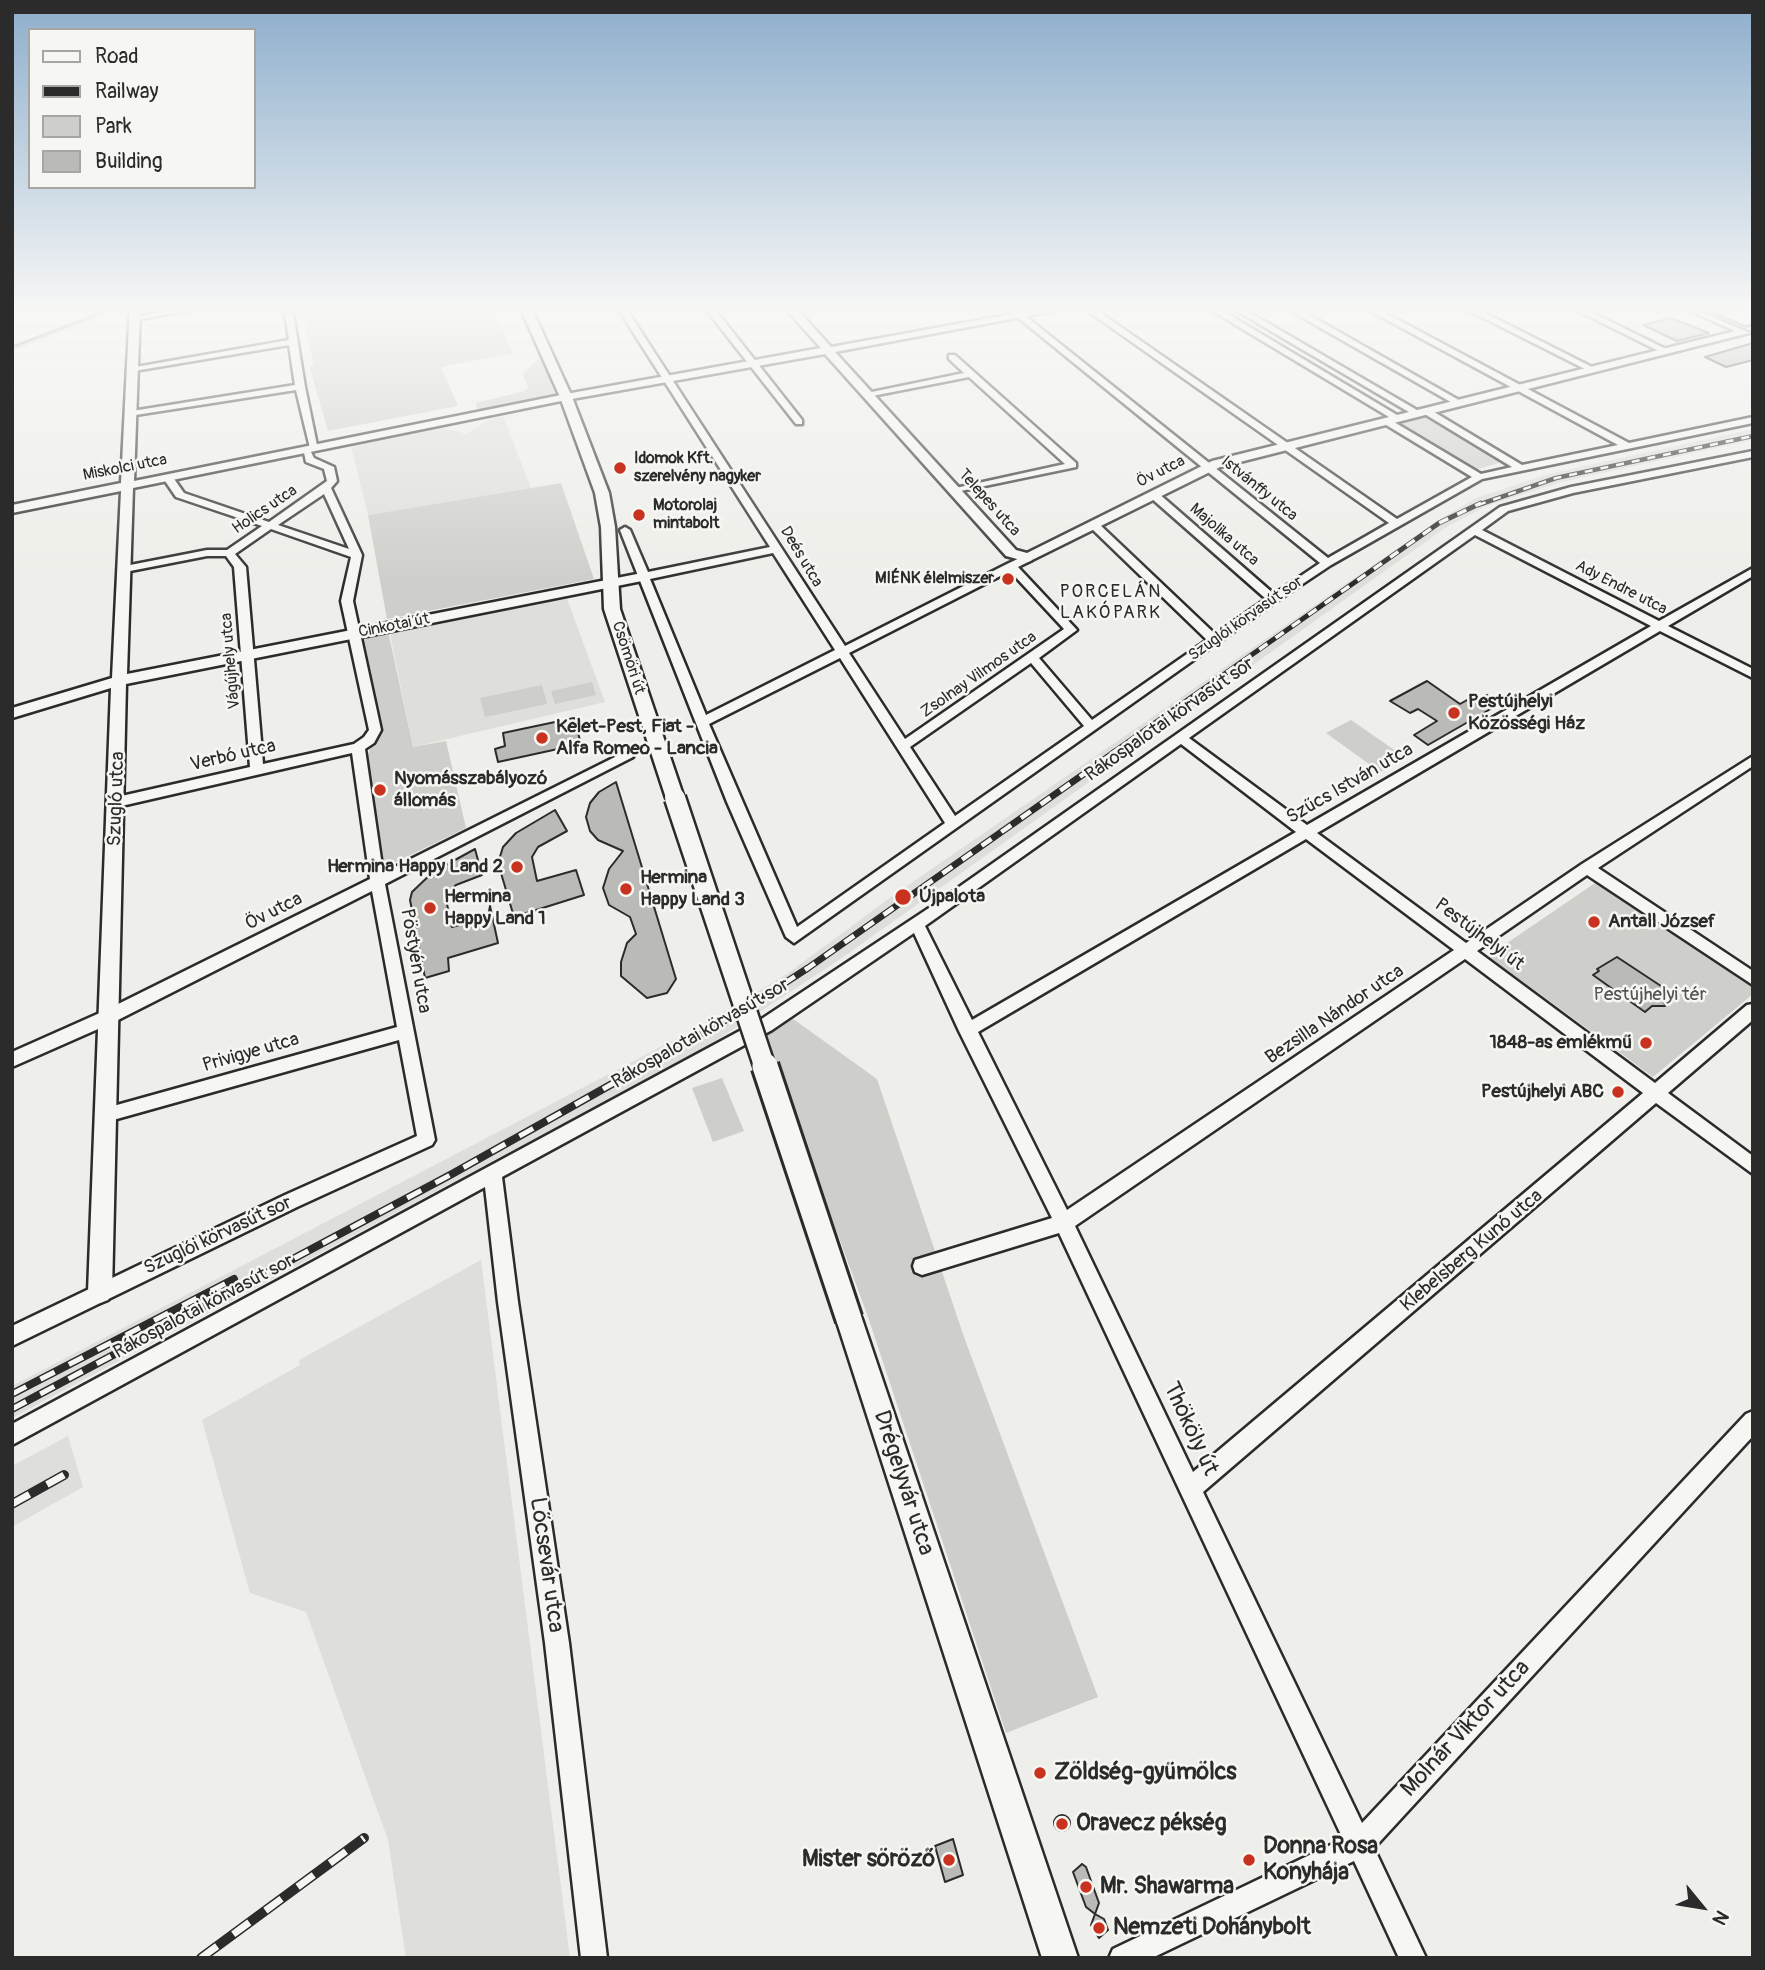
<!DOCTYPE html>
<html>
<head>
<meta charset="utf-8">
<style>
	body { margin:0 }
	#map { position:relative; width:1765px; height:1970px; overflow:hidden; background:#eeeeea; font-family:Pangolin,sans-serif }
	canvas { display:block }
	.frame { position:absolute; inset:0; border:14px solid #2b2b2b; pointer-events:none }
	.legend { position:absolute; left:28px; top:28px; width:228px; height:161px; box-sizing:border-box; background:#f6f6f2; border:2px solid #a5a5a2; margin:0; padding:9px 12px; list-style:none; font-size:21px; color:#2b2b2b }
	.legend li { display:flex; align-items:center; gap:14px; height:35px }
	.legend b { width:35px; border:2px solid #a5a5a2 }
	.north { position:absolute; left:1667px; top:1872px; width:70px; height:70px; -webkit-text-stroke:5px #f6f6f2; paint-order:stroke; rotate:120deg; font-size:19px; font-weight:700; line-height:28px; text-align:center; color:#2b2b2b }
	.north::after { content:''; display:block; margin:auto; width:24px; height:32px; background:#2b2b2b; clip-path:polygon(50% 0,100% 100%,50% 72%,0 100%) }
</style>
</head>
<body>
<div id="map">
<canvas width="1765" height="1970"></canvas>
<div class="frame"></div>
<ul class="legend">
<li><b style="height:9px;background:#f6f6f2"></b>Road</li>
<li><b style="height:9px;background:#2b2b2b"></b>Railway</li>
<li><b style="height:19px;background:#cececa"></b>Park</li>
<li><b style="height:19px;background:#babab7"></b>Building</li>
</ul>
<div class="north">N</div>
</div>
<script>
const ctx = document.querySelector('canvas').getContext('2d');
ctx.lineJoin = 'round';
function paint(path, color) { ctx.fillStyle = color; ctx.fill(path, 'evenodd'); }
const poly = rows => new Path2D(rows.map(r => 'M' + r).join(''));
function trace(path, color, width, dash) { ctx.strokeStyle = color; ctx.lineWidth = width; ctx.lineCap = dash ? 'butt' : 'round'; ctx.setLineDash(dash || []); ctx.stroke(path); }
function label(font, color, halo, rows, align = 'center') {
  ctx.font = font + ' Pangolin,sans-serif'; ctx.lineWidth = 5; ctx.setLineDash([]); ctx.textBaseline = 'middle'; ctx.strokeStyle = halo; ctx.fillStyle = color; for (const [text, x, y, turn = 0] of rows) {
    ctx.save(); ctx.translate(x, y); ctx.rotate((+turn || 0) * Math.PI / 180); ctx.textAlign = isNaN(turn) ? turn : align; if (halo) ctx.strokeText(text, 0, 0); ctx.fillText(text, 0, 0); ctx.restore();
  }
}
paint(poly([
	[503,416,531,488,368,515,351,446,441,427,466,434,488,420],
	[1753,429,1753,440,1562,482,1489,505,1448,526,842,958,706,1047,12,1418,12,1386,693,1030,787,974,891,897,1437,521,1476,498,1548,474],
	[567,599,605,702,413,747,390,634],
	[481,1260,570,1958,406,1958,388,1840,306,1612,250,1593,202,1420,300,1365,299,1360],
	[68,1436,83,1487,12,1527,12,1466]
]), '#dededb');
paint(poly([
	[113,307,126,307,12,351,12,345],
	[302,307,492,307,513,353,441,367,458,406,328,431,310,369,313,364],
	[539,358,543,359,556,396,480,413,475,403,525,391,528,387,523,374],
	[1427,417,1485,452,1502,462,1475,470,1400,424],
	[561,483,594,579,387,619,368,515],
	[388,631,413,747,446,741,466,828,384,868,366,759,373,742,362,637],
	[592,682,596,695,555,704,551,691],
	[542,685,547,704,485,717,480,698],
	[1351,720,1406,758,1380,772,1326,733],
	[1598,881,1753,984,1753,994,1653,1077,1488,956],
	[789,1016,877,1079,964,1337,1098,1697,1006,1733,868,1317,812,1164,760,1037],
	[722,1078,744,1131,713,1142,692,1088]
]), '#cececa');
trace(poly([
	[12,347,117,307]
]), '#757573', 2.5);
const building = poly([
	[1671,318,1709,333,1677,341,1643,325,1671,318],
	[1753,343,1753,360,1726,367,1705,357,1753,343],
	[1427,681,1460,704,1476,695,1481,699,1487,695,1501,703,1428,745,1414,735,1437,721,1418,709,1410,713,1390,701,1427,681],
	[574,718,581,744,498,762,495,749,505,746,503,733,574,718],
	[616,782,676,979,667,993,647,998,621,976,621,962,627,943,636,934,630,917,609,905,603,888,609,869,623,851,598,840,590,831,586,817,590,803,599,792,616,782],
	[555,810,567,831,538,847,532,857,537,881,576,870,584,895,514,917,498,863,503,847,516,833,555,810],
	[475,849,482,875,456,885,445,895,452,927,488,917,490,906,498,943,448,958,449,971,425,978,410,900,412,892,433,872,475,849],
	[1617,957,1670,992,1664,997,1665,1006,1652,1006,1645,1012,1593,975,1599,971,1597,969,1617,957],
	'1054 1823a8 8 0 1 1 16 0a8 8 0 1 1-16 0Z',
	[953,1839,963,1875,945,1882,935,1846,953,1839],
	[1082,1864,1086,1867,1099,1903,1095,1914,1104,1919,1108,1930,1099,1938,1091,1925,1095,1914,1086,1907,1073,1872,1082,1864]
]);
paint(building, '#babab7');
trace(building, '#2b2b2b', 2);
const minor = poly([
	[186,307,207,307,135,320,131,318,186,307],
	[284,307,292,307,305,387,318,450,310,448,296,390,129,416,127,414,132,411,295,385,289,345,134,371,130,368,289,340,284,307],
	[617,307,625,307,845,646,1007,564,1024,556,1032,556,1032,560,1018,567,1077,630,1039,658,1092,720,1207,640,1090,527,1090,523,1098,523,1215,634,1266,599,1150,497,1150,493,1158,493,1274,594,1320,563,1005,307,1014,307,1328,558,1389,523,1082,307,1092,307,1397,519,1472,477,1383,423,1383,419,1389,419,1481,474,1512,467,1423,413,1423,409,1429,409,1522,465,1618,445,1363,307,1374,307,1629,443,1753,417,1753,423,1482,479,1331,565,1277,601,794,943,786,937,727,802,620,530,625,527,630,530,648,572,770,547,617,307],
	[773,553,835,650,706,715,650,579,773,553],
	[1010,571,1064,629,905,739,849,653,1010,571],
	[840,658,945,823,797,927,709,724,840,658],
	[1031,663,1084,726,955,816,910,747,1031,663],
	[704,307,713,307,802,420,802,424,796,424,704,307],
	[1206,307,1216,307,1402,418,1394,420,1206,307],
	[1230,307,1240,307,1422,413,1414,415,1230,307],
	[1284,307,1295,307,1464,403,1456,405,1284,307],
	[1462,307,1473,307,1596,369,1589,371,1462,307],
	[1570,307,1581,307,1670,351,1663,353,1570,307],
	[949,355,955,355,1076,463,1076,467,951,493,951,489,1065,464,969,377,867,397,862,394,964,373,949,359,949,355],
	[303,448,309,448,314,458,334,467,337,481,331,488,362,555,353,601,381,730,374,743,365,749,383,873,621,754,631,754,633,757,385,884,435,1140,432,1145,297,1207,12,1346,12,1326,285,1195,417,1136,399,1040,106,1122,100,1120,97,1115,100,1110,106,1108,397,1027,372,891,114,1022,12,1067,12,1052,102,1012,370,879,352,753,117,807,110,802,117,797,250,767,234,567,226,556,207,556,125,572,119,569,125,566,207,550,227,550,262,526,176,497,163,478,172,476,184,493,269,522,327,481,324,469,306,462,303,448],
	[324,494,349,549,278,525,324,494],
	[271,529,351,557,341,601,369,730,364,737,354,744,263,764,246,567,235,554,271,529],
	[1753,451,1753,457,1573,493,1508,511,1482,530,1659,621,1753,568,1753,576,1668,626,1753,669,1753,678,1660,631,1317,833,1466,943,1582,864,1753,756,1753,766,1598,868,1753,971,1753,985,1587,875,1477,951,1655,1083,1747,1005,1753,1004,1753,1020,1668,1093,1753,1156,1753,1174,1656,1103,1203,1492,1362,1823,1746,1414,1753,1411,1753,1436,1374,1848,1426,1958,1399,1958,1354,1861,1152,1958,1109,1958,1113,1949,1343,1839,1059,1233,922,1275,915,1272,913,1266,915,1260,1052,1218,959,1031,914,933,772,1030,502,1177,518,1302,569,1643,607,1958,581,1958,545,1643,498,1302,485,1187,12,1445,12,1424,760,1020,932,906,1500,507,1571,487,1753,451],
	[1475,535,1651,626,1307,825,1189,738,1475,535],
	[1181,744,1296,832,972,1020,925,926,1181,744],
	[1306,839,1454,950,1067,1210,978,1032,1306,839],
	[1465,959,1643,1093,1193,1472,1075,1226,1465,959]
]);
const tertiary = poly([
	[130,307,140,307,134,481,566,394,821,348,784,307,795,307,831,347,1051,307,1075,307,835,352,1016,550,1027,553,1212,461,1735,331,1682,307,1696,307,1746,328,1753,326,1753,332,1220,467,1028,562,1006,556,825,354,566,400,133,488,127,674,642,573,649,577,642,581,126,684,112,1292,108,1300,100,1303,92,1300,88,1292,111,688,12,718,12,708,112,678,121,491,12,513,12,505,121,483,130,307]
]);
const secondary = poly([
	[520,307,531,307,572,397,609,493,615,527,620,609,684,798,681,802,675,804,666,798,604,609,601,527,595,493,560,397,520,307],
	[849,1306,858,1310,862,1319,1078,1958,1042,1958,836,1319,840,1310,849,1306]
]);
trace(minor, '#2b2b2b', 5);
trace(tertiary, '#2b2b2b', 5);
trace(secondary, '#2b2b2b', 5);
paint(minor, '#f6f6f2');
paint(tertiary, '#f6f6f2');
paint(secondary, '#f6f6f2');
trace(poly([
	[1692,307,1753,333]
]), '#2b2b2b', 2);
const railFar4 = poly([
	[1478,505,1556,478,1753,436]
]);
const railFar3 = poly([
	[1112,753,1439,523,1481,503]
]);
const railFar2 = poly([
	[640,1068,740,1012,808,968,1115,752]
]);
const railFar1 = poly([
	[12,1394,234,1279],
	[12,1409,452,1174,644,1066]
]);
const rail = poly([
	[12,1504,64,1475],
	[201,1958,364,1838]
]);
trace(railFar4, '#2b2b2b', 4.5);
trace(railFar3, '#2b2b2b', 5);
trace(railFar2, '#2b2b2b', 7);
trace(railFar1, '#2b2b2b', 8);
trace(rail, '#2b2b2b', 10);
trace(railFar4, '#f6f6f2', 2.5, [8]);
trace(railFar3, '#f6f6f2', 3.5, [10]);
trace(railFar2, '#f6f6f2', 4.5, [12]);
trace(railFar1, '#f6f6f2', 5, [16]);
trace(rail, '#f6f6f2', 7, [20]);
const secondaryBridgeFar1 = poly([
	[675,798,765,1068]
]);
const secondaryBridge = poly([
	[765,1066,849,1319]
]);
trace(secondaryBridgeFar1, '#2b2b2b', 25, []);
trace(secondaryBridge, '#2b2b2b', 31, []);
trace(secondaryBridgeFar1, '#f6f6f2', 20);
trace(secondaryBridge, '#f6f6f2', 25);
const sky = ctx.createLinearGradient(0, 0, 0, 583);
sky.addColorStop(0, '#8daecc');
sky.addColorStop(0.53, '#f7f7f6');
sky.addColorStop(1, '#f7f7f600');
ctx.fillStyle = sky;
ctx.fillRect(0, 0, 1765, 583);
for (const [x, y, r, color] of [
	[620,468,7,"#c8321e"],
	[639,515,7,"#c8321e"],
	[1008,579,7,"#c8321e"],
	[1454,713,7,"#c8321e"],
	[542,738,7,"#c8321e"],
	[380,790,7,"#c8321e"],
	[517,867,7,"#c8321e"],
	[626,889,7,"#c8321e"],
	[903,897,9,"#c8321e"],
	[430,908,7,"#c8321e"],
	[1594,922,7,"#c8321e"],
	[1646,1043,7,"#c8321e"],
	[1618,1092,7,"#c8321e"],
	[1040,1773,7,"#c8321e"],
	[1062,1824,7,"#c8321e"],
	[949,1860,7,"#c8321e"],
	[1249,1860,7,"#c8321e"],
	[1086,1887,7,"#c8321e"],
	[1099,1928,7,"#c8321e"]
]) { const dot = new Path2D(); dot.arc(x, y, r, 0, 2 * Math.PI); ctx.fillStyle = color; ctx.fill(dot); trace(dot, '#f6f6f2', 2.5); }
label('bold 16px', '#2b2b2b', '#f6f6f2', [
	["Idomok Kft.",634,459],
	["szerelvény nagyker",634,477],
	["Motorolaj",653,506],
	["mintabolt",653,524],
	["MIÉNK élelmiszer",994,579,"right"]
], 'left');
label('16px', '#2b2b2b', '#f6f6f2', [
	["Miskolci utca",125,468,-11],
	["Öv utca",1161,472,-27],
	["Istvánffy utca",1259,489,39],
	["Telepes utca",989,503,48],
	["Holics utca",265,510,-34],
	["Majolika utca",1224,535,41],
	["Deés utca",801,557,59],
	["Ady Endre utca",1621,588,27],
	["Szuglói körvasút sor",1246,619,-35],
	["Cinkotai út",394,626,-11],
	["Csömöri út",628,658,72],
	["Vágújhely utca",231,661,-95],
	["Zsolnay Vilmos utca",979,675,-35]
]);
ctx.letterSpacing = '2px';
label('18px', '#2b2b2b', '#f6f6f2', [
	["PORCELÁN",1111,592],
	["LAKÓPARK",1111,613]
]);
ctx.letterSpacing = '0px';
label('bold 19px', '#2b2b2b', '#f6f6f2', [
	["Pestújhelyi",1468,702],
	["Közösségi Ház",1468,724],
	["Kelet-Pest, Fiat -",556,727],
	["Alfa Romeo - Lancia",556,749],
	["Nyomásszabályozó",394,779],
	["állomás",394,801],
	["Hermina Happy Land 2",503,867,"right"],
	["Hermina",640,878],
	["Happy Land 3",640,900],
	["Hermina",444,897],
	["Happy Land 1",444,919],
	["Újpalota",919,897],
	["Antall József",1608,922],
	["1848-as emlékmű",1632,1043,"right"],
	["Pestújhelyi ABC",1604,1092,"right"]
], 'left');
label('19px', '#2b2b2b', '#f6f6f2', [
	["Rákospalotai körvasút sor",1170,720,-35],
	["Verbó utca",233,756,-13],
	["Szűcs István utca",1350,784,-30],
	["Szugló utca",117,799,-88],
	["Öv utca",274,912,-27],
	["Pestújhelyi út",1479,935,37],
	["Pöstyén utca",415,961,80],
	["Bezsilla Nándor utca",1335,1015,-34],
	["Rákospalotai körvasút sor",701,1034,-30],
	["Privigye utca",251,1053,-16],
	["Szuglói körvasút sor",218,1236,-25],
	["Klebelsberg Kunó utca",1472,1251,-40],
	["Rákospalotai körvasút sor",204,1307,-28]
]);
label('19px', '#545453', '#f6f6f2', [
	["Pestújhelyi tér",1650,995]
]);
label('23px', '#2b2b2b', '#f6f6f2', [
	["Thököly út",1190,1429,65],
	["Drégelyvár utca",903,1483,72],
	["Lőcsevár utca",546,1565,82],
	["Molnár Viktor utca",1466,1729,-47]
]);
label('bold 23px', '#2b2b2b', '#f6f6f2', [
	["Zöldség-gyümölcs",1054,1773],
	["Oravecz pékség",1076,1824],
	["Donna Rosa",1263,1847],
	["Konyhája",1263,1873],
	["Mister söröző",935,1860,"right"],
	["Mr. Shawarma",1100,1887],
	["Nemzeti Dohánybolt",1113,1928]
], 'left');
</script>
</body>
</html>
